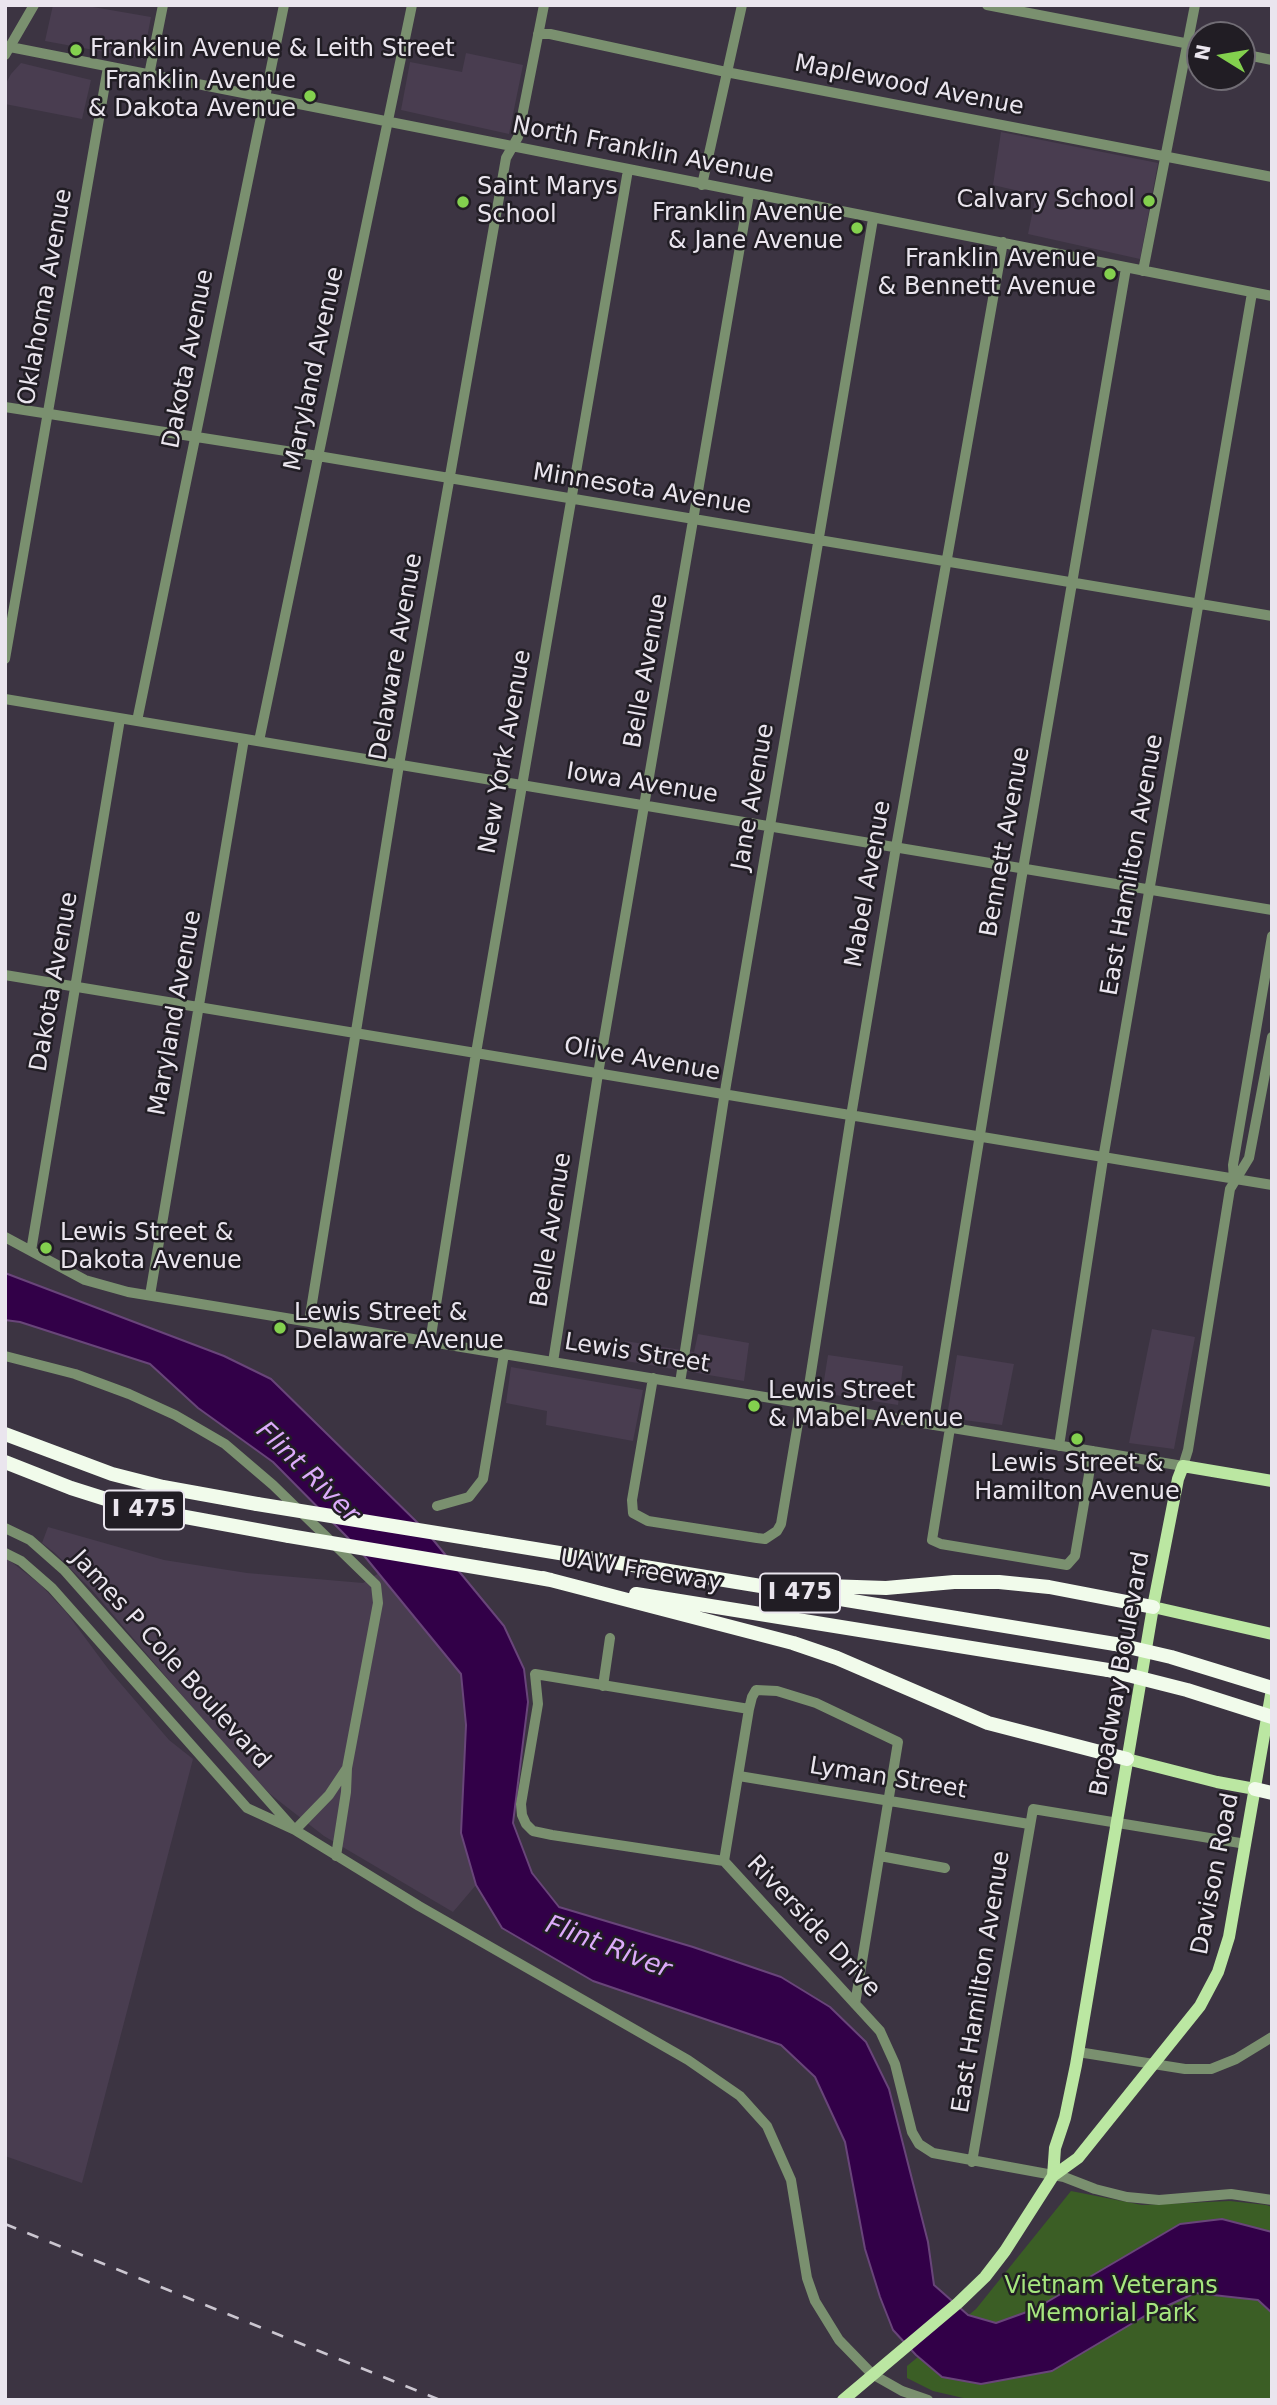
<!DOCTYPE html>
<html>
<head>
<meta charset="utf-8">
<style>
	body { margin:0 }
	#map { position:relative; width:1277px; height:2405px; overflow:hidden; background:#3c3442; font-family:"DejaVu Sans",sans-serif }
	canvas { display:block }
	.frame { position:absolute; inset:0; border:7px solid #eae5ee; pointer-events:none }
	.north { position:absolute; left:1186px; top:21px; width:70px; height:70px; box-sizing:border-box; background:#211d24; border:2px solid #716d75; border-radius:50%; rotate:281deg; font-size:19px; font-weight:700; line-height:28px; text-align:center; color:#eae5ee }
	.north::after { content:''; display:block; margin:auto; width:24px; height:32px; background:#83d04e; clip-path:polygon(50% 0,100% 100%,50% 72%,0 100%) }
</style>
</head>
<body>
<div id="map">
<canvas width="1277" height="2405"></canvas>
<div class="frame"></div>
<div class="north">N</div>
</div>
<script>
const ctx = document.querySelector('canvas').getContext('2d');
ctx.lineJoin = 'round';
function paint(path, color) { ctx.fillStyle = color; ctx.fill(path, 'evenodd'); }
const poly = rows => new Path2D(rows.map(r => 'M' + r).join(''));
function trace(path, color, width, dash) { ctx.strokeStyle = color; ctx.lineWidth = width; ctx.lineCap = dash ? 'butt' : 'round'; ctx.setLineDash(dash || []); ctx.stroke(path); }
function label(font, color, halo, rows, align = 'center') {
  ctx.font = font + ' "DejaVu Sans",sans-serif'; ctx.lineWidth = 5; ctx.setLineDash([]); ctx.textBaseline = 'middle'; ctx.strokeStyle = halo; ctx.fillStyle = color; for (const [text, x, y, turn = 0] of rows) {
    ctx.save(); ctx.translate(x, y); ctx.rotate((+turn || 0) * Math.PI / 180); ctx.textAlign = isNaN(turn) ? turn : align; if (halo) ctx.strokeText(text, 0, 0); ctx.fillText(text, 0, 0); ctx.restore();
  }
}
paint(poly([
	[53,5,93,5,93,7,151,17,143,59,45,41],
	[466,53,523,65,509,134,401,110,410,62,462,72],
	[21,63,91,80,82,119,5,104,5,85,11,74],
	[1001,132,1158,163,1140,259,1028,234,1036,195,993,185],
	[1152,1329,1195,1337,1174,1449,1129,1443],
	[698,1334,749,1343,744,1381,620,1360,625,1341,694,1352],
	[828,1355,903,1366,898,1405,822,1393],
	[957,1355,1014,1364,1002,1425,956,1419,948,1410],
	[511,1367,643,1390,633,1441,546,1425,547,1411,506,1403],
	[48,1527,164,1560,247,1573,363,1583,379,1573,461,1674,466,1725,461,1833,476,1885,453,1912,324,1836,270,1794,233,1755,91,1589,55,1553,42,1543],
	[5,1557,41,1585,66,1612,109,1670,169,1740,193,1759,82,2183,5,2156]
]), '#493d50');
paint(poly([
	[1071,2191,1142,2205,1230,2201,1266,2205,1272,2207,1272,2400,972,2400,933,2391,907,2378,907,2366,976,2309]
]), '#3b5e25');
const water = poly([
	[5,1273,224,1356,271,1379,425,1530,504,1626,524,1669,528,1702,513,1823,532,1873,559,1907,693,1947,781,1977,830,2007,866,2042,889,2089,928,2242,934,2285,968,2315,996,2323,1035,2309,1180,2224,1222,2219,1272,2232,1272,2313,1258,2300,1195,2293,1143,2317,1052,2371,981,2384,942,2377,916,2355,893,2330,880,2297,865,2249,845,2142,815,2077,781,2045,593,1981,502,1928,476,1885,461,1833,466,1725,461,1674,357,1547,273,1462,198,1408,150,1364,20,1322,5,1320,5,1273]
]);
paint(water, '#320048');
trace(water, '#69457a', 2);
trace(poly([
	[987,5,1200,46],
	[538,34,550,34,726,72,1272,177],
	[5,46,1272,296],
	[1242,54,1272,60],
	[5,55,34,5],
	[149,75,163,5],
	[702,185,742,5],
	[1143,271,1195,5],
	[5,407,318,456,1272,616],
	[5,659,108,67],
	[5,699,1272,910],
	[137,721,284,5],
	[259,741,412,5],
	[5,975,1272,1185],
	[1234,1180,1233,1165,1272,936],
	[5,1237,85,1280,128,1292,1183,1466,1188,1450,1230,1189,1249,1158,1272,1037],
	[31,1251,120,719],
	[150,1295,244,739],
	[309,1322,399,765,506,158,518,137,544,5],
	[430,1342,476,1053,628,170],
	[5,1356,75,1374,129,1394,175,1415,225,1444,273,1485,376,1585,378,1603,347,1768,329,1795,295,1830],
	[553,1362,598,1074,749,194],
	[653,1378,632,1500,633,1513,648,1521,757,1538,765,1539,777,1531,781,1524,799,1417,808,1392,851,1116,896,847,1003,242],
	[680,1383,726,1085,873,219],
	[933,1425,1021,881,1126,268],
	[950,1428,932,1540,941,1544,1067,1565,1075,1556,1093,1451],
	[1059,1446,1103,1159,1252,293],
	[437,1506,469,1497,483,1479,504,1354],
	[5,1528,30,1540,64,1570,292,1827],
	[5,1553,21,1561,52,1588,247,1808,295,1830,419,1906,688,2060,740,2096,767,2126,791,2180,807,2278,815,2301,839,2340,872,2374,902,2391,928,2400],
	[603,1686,610,1638],
	[749,1709,535,1674,538,1704,521,1804,522,1815,526,1824,533,1831,552,1835,724,1861,880,2031,895,2064,912,2132,919,2144,933,2153,1064,2177,1095,2189,1127,2197,1159,2200,1231,2194,1272,2200],
	[739,1776,1029,1824],
	[336,1856,346,1792,347,1768],
	[880,1856,945,1868],
	[724,1861,749,1709,752,1697,756,1690,777,1691,816,1703,898,1742,855,2004],
	[1078,2052,1185,2069,1211,2069,1236,2059,1272,2037],
	[972,2162,1033,1809,1246,1844]
]), '#7a906f', 10);
trace(poly([
	[1153,1607,1272,1634],
	[1127,1759,1217,1782,1255,1789],
	[1053,2176,1055,2148,1065,2118,1076,2065,1153,1607,1178,1479,1183,1466,1272,1481],
	[843,2400,958,2303,985,2277,1005,2251,1053,2176,1078,2158,1200,2006,1218,1972,1229,1937,1272,1689]
]), '#bbe7a2', 12);
trace(poly([
	[5,1434,112,1474,163,1487,257,1504],
	[5,1462,71,1488,131,1507,289,1536],
	[486,1541,1115,1644],
	[517,1574,551,1580],
	[543,1578,793,1643,837,1658,988,1723,1127,1759],
	[797,1585,886,1588,954,1582,999,1582,1049,1587,1153,1607],
	[636,1594,1108,1670],
	[1255,1789,1272,1793]
]), '#f1fbeb', 14);
trace(poly([
	[5,2224,440,2400]
]), '#cbc6d0', 2.5, [12, 12]);
trace(poly([
	[257,1504,486,1541],
	[289,1536,517,1574],
	[1115,1644,1171,1657,1272,1688],
	[1108,1670,1187,1690,1272,1717]
]), '#f1fbeb', 14);
for (const [x, y, r, color] of [
	[76,50,7,"#83d04e"],
	[310,96,7,"#83d04e"],
	[1149,201,7,"#83d04e"],
	[463,202,7,"#83d04e"],
	[857,228,7,"#83d04e"],
	[1110,274,7,"#83d04e"],
	[46,1248,7,"#83d04e"],
	[280,1328,7,"#83d04e"],
	[754,1406,7,"#83d04e"],
	[1077,1439,7,"#83d04e"]
]) { const dot = new Path2D(); dot.arc(x, y, r, 0, 2 * Math.PI); ctx.fillStyle = color; ctx.fill(dot); trace(dot, '#211d24', 2.5); }
for (const [x, y, w] of [
	[144,1510,80],
	[800,1593,80]
]) { const box = new Path2D(); box.roundRect(x - w / 2, y - 19.5, w, 39, 5); ctx.fillStyle = '#211d24'; ctx.fill(box); trace(box, '#eae5ee', 2); }
label('bold 23px', '#eae5ee', null, [
	["I 475",144,1510],
	["I 475",800,1593]
]);
label('24px', '#eae5ee', '#211d24', [
	["Franklin Avenue & Leith Street",90,50],
	["Franklin Avenue",296,82,"right"],
	["& Dakota Avenue",296,110,"right"],
	["Saint Marys",477,188],
	["School",477,216],
	["Calvary School",1135,201,"right"],
	["Franklin Avenue",843,214,"right"],
	["& Jane Avenue",843,242,"right"],
	["Franklin Avenue",1096,260,"right"],
	["& Bennett Avenue",1096,288,"right"],
	["Lewis Street &",60,1234],
	["Dakota Avenue",60,1262],
	["Lewis Street &",294,1314],
	["Delaware Avenue",294,1342],
	["Lewis Street",768,1392],
	["& Mabel Avenue",768,1420],
	["Lewis Street &",1077,1465,"center"],
	["Hamilton Avenue",1077,1493,"center"]
], 'left');
label('24px', '#eae5ee', '#211d24', [
	["Maplewood Avenue",909,86,11],
	["North Franklin Avenue",643,151,11],
	["Oklahoma Avenue",46,297,-80],
	["Dakota Avenue",189,359,-79],
	["Maryland Avenue",315,369,-78],
	["Minnesota Avenue",642,490,9],
	["Delaware Avenue",397,657,-80],
	["Belle Avenue",647,671,-80],
	["New York Avenue",506,752,-80],
	["Iowa Avenue",642,784,9],
	["Jane Avenue",754,797,-80],
	["Bennett Avenue",1006,842,-80],
	["East Hamilton Avenue",1133,865,-80],
	["Mabel Avenue",869,884,-80],
	["Dakota Avenue",55,982,-80],
	["Maryland Avenue",176,1013,-80],
	["Olive Avenue",642,1060,10],
	["Belle Avenue",552,1230,-81],
	["Lewis Street",637,1354,9],
	["UAW Freeway",641,1572,9],
	["James P Cole Boulevard",170,1660,48],
	["Broadway Boulevard",1121,1674,-80],
	["Lyman Street",888,1779,9],
	["Davison Road",1216,1874,-79],
	["Riverside Drive",813,1927,47],
	["East Hamilton Avenue",982,1982,-81]
]);
label('24px', '#a6e77f', '#211d24', [
	["Vietnam Veterans",1111,2287],
	["Memorial Park",1111,2315]
]);
label('italic 26px', '#dcabfa', '#211d24', [
	["Flint River",307,1473,44],
	["Flint River",608,1948,21]
]);
</script>
</body>
</html>
